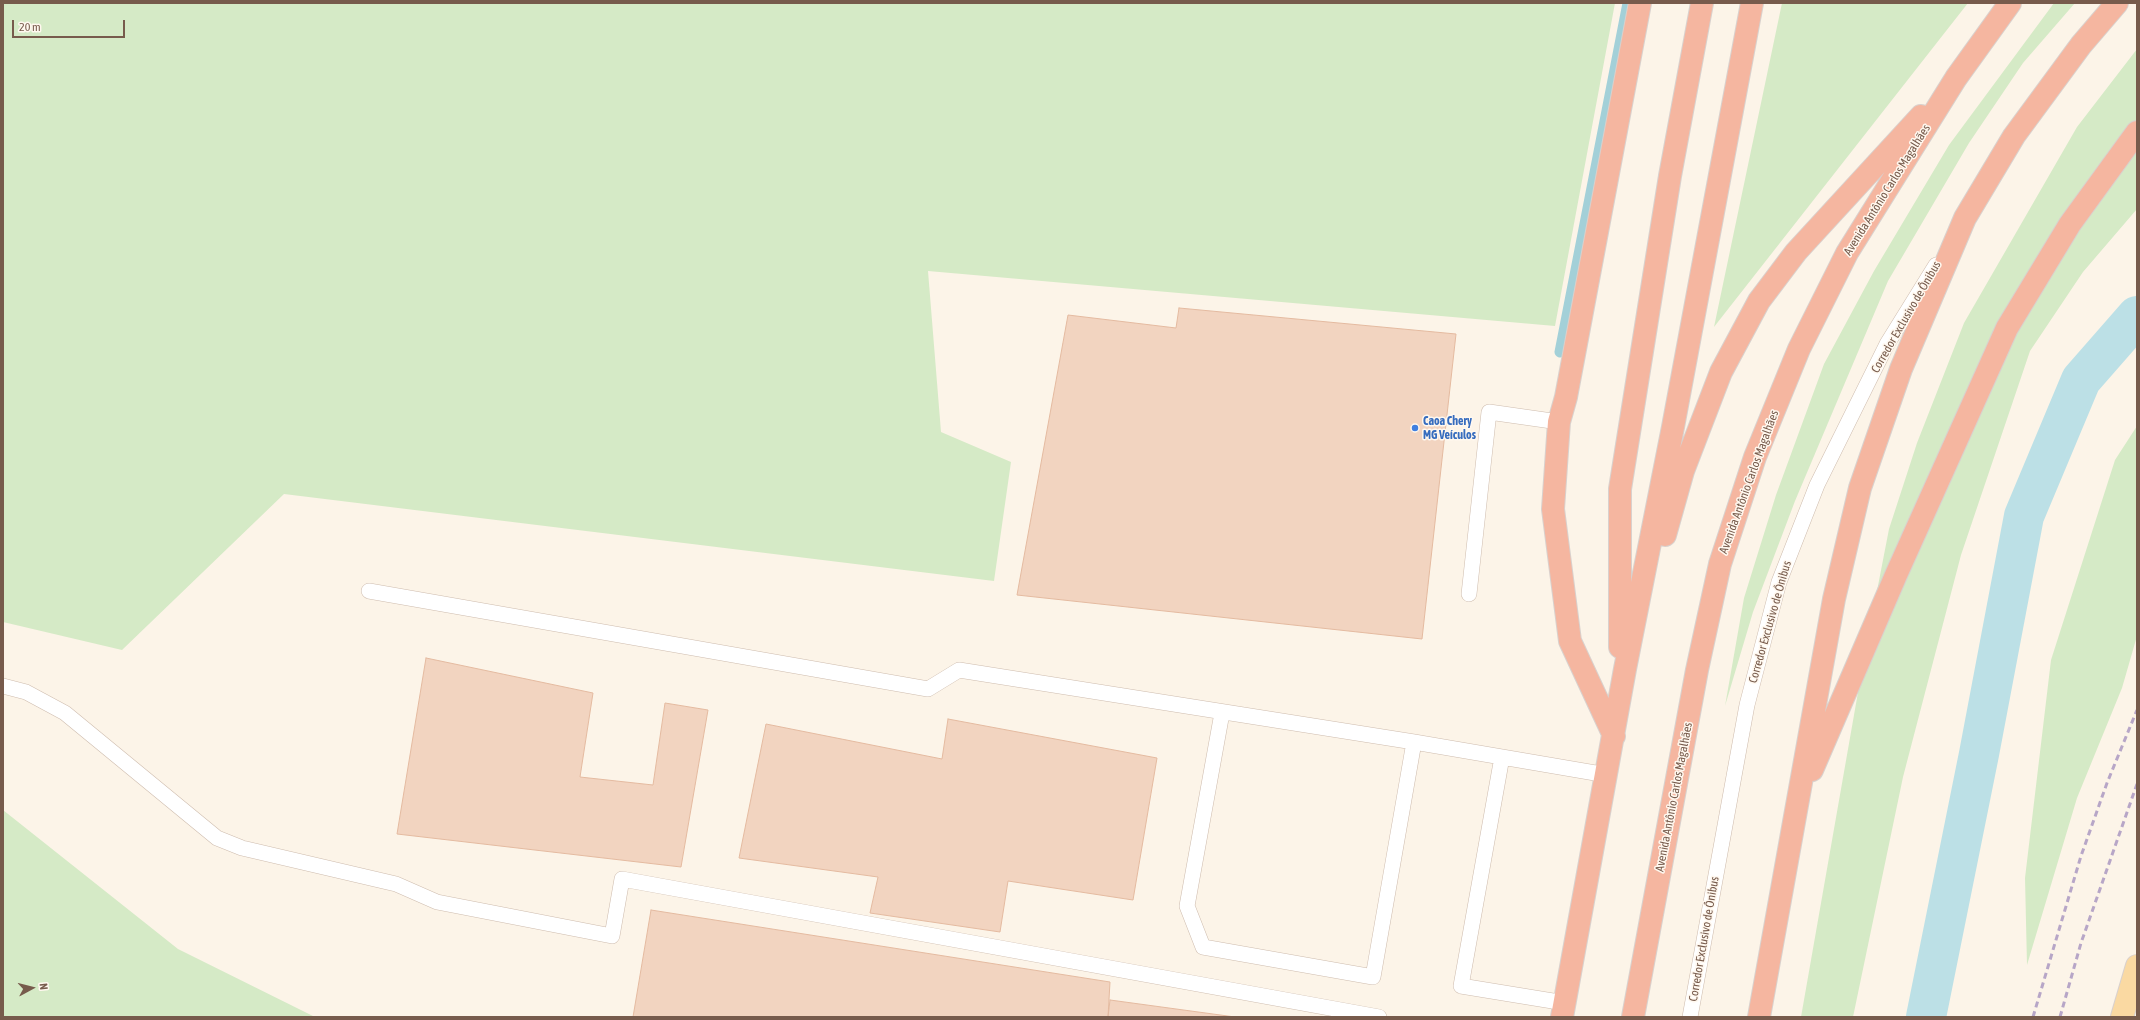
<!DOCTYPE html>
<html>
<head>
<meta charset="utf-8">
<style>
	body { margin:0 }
	#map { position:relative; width:2140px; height:1020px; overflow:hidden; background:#fcf4e8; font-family:"Asap Condensed",sans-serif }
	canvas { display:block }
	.frame { position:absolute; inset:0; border:4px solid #775b4c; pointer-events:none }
	.north { position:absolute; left:12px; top:968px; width:40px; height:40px; -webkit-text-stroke:3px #fff8ef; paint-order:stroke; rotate:83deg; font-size:11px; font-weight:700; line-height:16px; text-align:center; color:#775b4c }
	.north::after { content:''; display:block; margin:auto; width:14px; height:18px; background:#775b4c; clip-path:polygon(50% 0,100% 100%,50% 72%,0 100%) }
	.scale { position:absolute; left:12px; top:20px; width:113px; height:18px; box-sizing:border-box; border:2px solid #775b4c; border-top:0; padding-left:5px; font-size:12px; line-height:14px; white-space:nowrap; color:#775b4c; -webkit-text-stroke:3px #fff8ef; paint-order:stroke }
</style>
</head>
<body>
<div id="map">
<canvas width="2140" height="1020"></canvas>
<div class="frame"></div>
<div class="north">N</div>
<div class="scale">20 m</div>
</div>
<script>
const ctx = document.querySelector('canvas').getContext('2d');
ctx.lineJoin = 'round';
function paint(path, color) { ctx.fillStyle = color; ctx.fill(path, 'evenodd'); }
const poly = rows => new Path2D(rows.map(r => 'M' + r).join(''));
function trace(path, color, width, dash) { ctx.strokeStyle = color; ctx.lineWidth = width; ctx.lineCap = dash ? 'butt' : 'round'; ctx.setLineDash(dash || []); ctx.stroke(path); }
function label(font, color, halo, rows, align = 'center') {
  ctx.font = font + ' "Asap Condensed",sans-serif'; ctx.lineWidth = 3; ctx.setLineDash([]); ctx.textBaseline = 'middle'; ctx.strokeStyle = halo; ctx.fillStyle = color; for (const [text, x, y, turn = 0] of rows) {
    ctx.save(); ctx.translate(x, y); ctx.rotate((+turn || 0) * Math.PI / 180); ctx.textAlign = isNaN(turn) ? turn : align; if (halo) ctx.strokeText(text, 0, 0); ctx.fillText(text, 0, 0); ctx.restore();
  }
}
paint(poly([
	[3,3,1615,3,1555,326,928,271,941,432,1011,462,994,581,284,494,122,650,3,622],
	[1782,3,1968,3,1714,327],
	[2054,3,2075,3,2023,63,1969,143,1888,281,1795,501,1753,612,1725,706,1744,598,1776,495,1824,364,1874,271,1949,145],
	[2137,49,2137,209,2083,272,2030,351,1961,555,1903,777,1853,1017,1801,1017,1864,658,1889,529,1917,443,1964,323,2077,127],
	[2137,426,2137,636,2122,688,2077,798,2027,965,2025,878,2051,660,2115,460],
	[3,810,178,949,315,1017,3,1017]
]), '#d5eac6');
trace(poly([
	[1560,352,1628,3]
]), '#a3d0d8', 11);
trace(poly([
	[1926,1017,1979,754,2024,516,2081,380,2137,316]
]), '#bce0e6', 40);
const building = poly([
	[1179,308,1456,334,1422,639,1017,595,1068,315,1176,328,1179,308],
	[426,658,593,693,580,777,653,785,665,703,708,710,681,867,397,834,426,658],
	[948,719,1157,758,1133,900,1008,881,1000,932,870,913,878,877,739,858,766,724,942,759,948,719],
	[651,910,1110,982,1108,1017,633,1017,651,910],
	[1110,1000,1235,1017,1108,1017,1110,1000]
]);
paint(building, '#f2d4c0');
trace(building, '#e4baa0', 1);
const lane = poly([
	[369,591,928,689,959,670,1414,742,1607,775],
	[1469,594,1489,412,1559,422],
	[3,686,26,692,65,713,217,838,242,848,396,884,437,902,612,936,622,879,1379,1017],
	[1222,713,1187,906,1203,947,1373,977,1414,742],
	[1502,757,1461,986,1565,1003],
	[1690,1017,1747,705,1779,582,1817,485,1887,344,1936,265]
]);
const primary = poly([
	[2122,1017,2137,966]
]);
const highway = poly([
	[1665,535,1683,471,1721,372,1759,301,1796,252,1921,116],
	[1620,647,1620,489,1670,176,1702,3],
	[1614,736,1570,641,1553,509,1559,422,1566,397,1640,3],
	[1812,770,1896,575,2007,328,2070,224,2137,132],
	[1562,1017,1625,669,1673,427,1752,3],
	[1633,1017,1697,670,1720,564,1755,457,1799,349,1847,253,1956,78,2010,3],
	[1759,1017,1834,599,1860,488,1901,369,1965,218,2014,136,2081,45,2117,3]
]);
trace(lane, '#cebcae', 16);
trace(primary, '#d9d1cd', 24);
trace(highway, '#d9d1cd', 24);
trace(lane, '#fff', 15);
trace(primary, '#fad9a2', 22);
trace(highway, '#f5b6a0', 22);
trace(poly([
	[2033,1017,2081,856,2107,783,2137,710],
	[2060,1017,2081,943,2137,784]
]), '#b7a6c7', 3, [6, 4]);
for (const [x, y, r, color] of [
	[1415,428,4,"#3f7fe0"]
]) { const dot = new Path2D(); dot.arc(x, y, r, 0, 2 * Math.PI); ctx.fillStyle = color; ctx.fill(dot); trace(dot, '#fff8ef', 1.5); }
label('12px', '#775b4c', '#fff8ef', [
	["Avenida Antônio Carlos Magalhães",1887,190,-58],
	["Corredor Exclusivo de Ônibus",1906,317,-60],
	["Avenida Antônio Carlos Magalhães",1749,482,-70],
	["Corredor Exclusivo de Ônibus",1770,622,-74],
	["Avenida Antônio Carlos Magalhães",1674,797,-79],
	["Corredor Exclusivo de Ônibus",1704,939,-80]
]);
label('bold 12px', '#366cbe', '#fff8ef', [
	["Caoa Chery",1423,421],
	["MG Veículos",1423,435]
], 'left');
</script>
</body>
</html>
